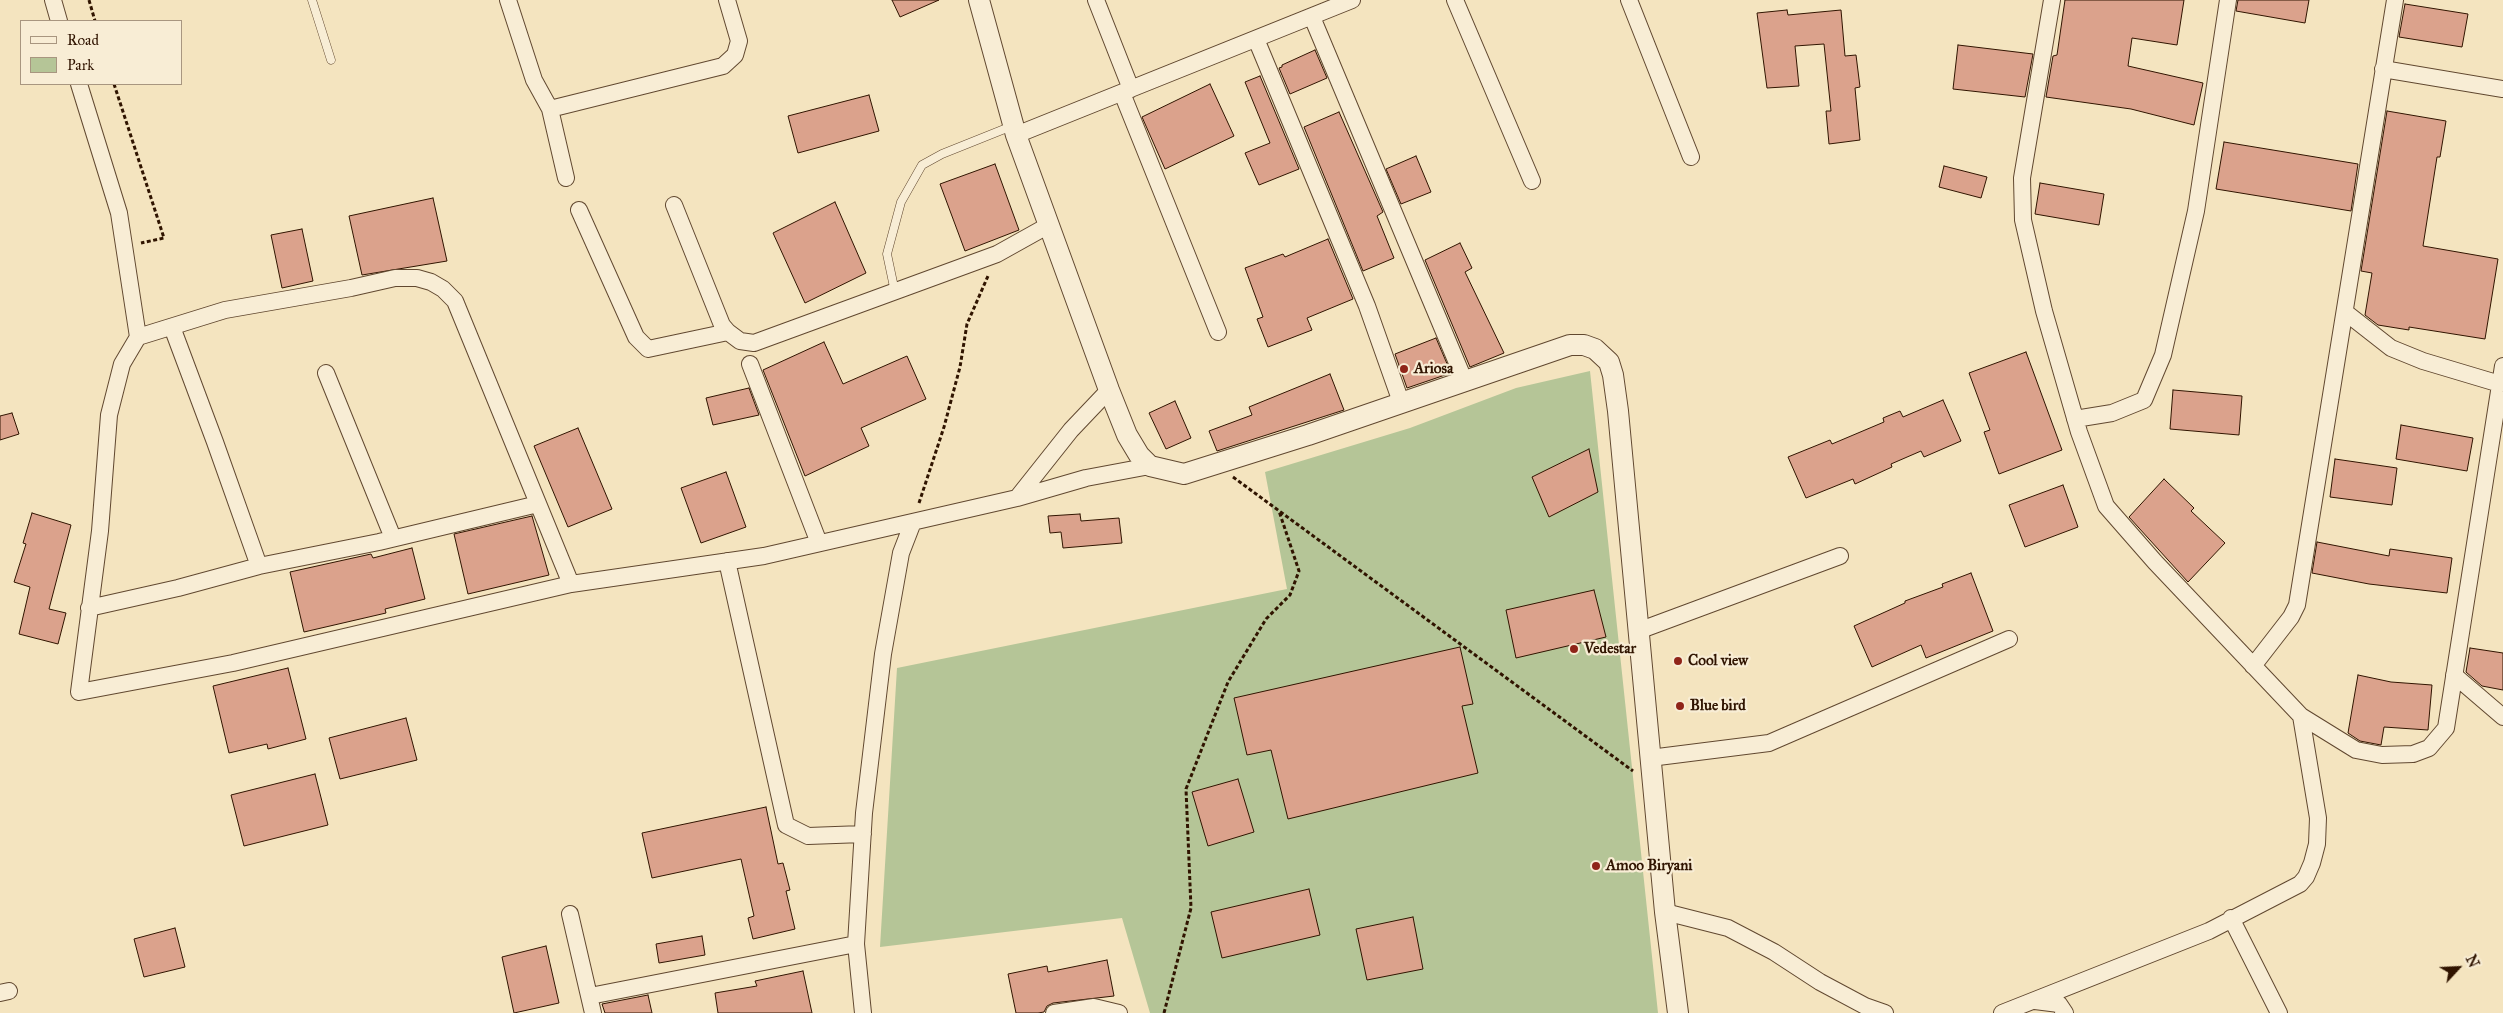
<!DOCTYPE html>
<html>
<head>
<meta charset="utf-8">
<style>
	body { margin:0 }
	#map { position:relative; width:2503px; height:1013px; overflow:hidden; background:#f4e4bf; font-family:"IM FELL Great Primer",serif }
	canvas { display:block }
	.legend { position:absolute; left:20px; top:20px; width:162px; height:65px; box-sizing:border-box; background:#f8edd5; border:1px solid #a89680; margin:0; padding:6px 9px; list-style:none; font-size:15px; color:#301400 }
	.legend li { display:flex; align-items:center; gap:10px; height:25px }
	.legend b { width:25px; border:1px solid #a89680 }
	.north { position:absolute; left:2433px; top:943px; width:50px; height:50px; -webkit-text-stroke:4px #f8edd5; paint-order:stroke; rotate:65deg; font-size:14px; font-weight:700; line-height:20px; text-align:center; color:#301400 }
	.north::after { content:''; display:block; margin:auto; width:18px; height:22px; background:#301400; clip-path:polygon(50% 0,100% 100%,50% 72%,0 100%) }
</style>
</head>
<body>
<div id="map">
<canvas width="2503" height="1013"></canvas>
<ul class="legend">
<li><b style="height:6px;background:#f8edd5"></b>Road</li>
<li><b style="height:14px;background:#b5c597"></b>Park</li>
</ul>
<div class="north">N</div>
</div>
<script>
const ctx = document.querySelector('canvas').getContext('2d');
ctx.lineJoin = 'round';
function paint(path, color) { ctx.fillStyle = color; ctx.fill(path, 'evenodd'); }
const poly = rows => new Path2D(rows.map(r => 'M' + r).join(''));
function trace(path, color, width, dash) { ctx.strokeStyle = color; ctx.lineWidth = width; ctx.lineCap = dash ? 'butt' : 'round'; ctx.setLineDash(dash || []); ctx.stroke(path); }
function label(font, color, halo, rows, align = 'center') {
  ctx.font = font + ' "IM FELL Great Primer",serif'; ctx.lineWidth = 4.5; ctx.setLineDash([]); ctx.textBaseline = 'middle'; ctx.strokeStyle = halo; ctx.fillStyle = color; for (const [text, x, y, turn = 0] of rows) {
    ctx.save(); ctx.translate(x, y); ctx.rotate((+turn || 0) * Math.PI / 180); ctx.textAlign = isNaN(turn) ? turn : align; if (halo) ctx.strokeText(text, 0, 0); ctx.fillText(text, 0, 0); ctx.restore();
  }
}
paint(poly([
	[1590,371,1658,1013,1150,1013,1122,918,880,947,897,668,1287,589,1265,472,1410,428,1516,388]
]), '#b5c597');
const building = poly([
	[892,0,939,0,900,17,892,0],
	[2065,0,2184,0,2177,45,2132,38,2128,66,2203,83,2194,125,2131,109,2046,97,2053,56,2057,55,2065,0],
	[2238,0,2309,0,2305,23,2236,11,2238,0],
	[2405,4,2468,14,2462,47,2399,37,2405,4],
	[1787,10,1788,15,1841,10,1845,56,1856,55,1860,87,1855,88,1860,140,1829,144,1826,111,1831,111,1824,44,1795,46,1799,86,1767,88,1757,13,1787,10],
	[1958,45,2033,54,2025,97,1953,89,1958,45],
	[1315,50,1327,78,1290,94,1279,68,1282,67,1282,65,1315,50],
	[1260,76,1299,169,1259,185,1245,153,1270,143,1245,82,1260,76],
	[1210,84,1234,136,1165,169,1142,117,1210,84],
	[869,95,879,131,798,153,788,116,869,95],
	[2387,111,2446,121,2440,157,2437,157,2423,246,2498,259,2485,339,2409,327,2409,330,2378,325,2365,315,2372,273,2361,271,2387,111],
	[1339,112,1383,212,1377,216,1394,258,1363,271,1304,127,1339,112],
	[2224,142,2358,164,2351,211,2216,189,2224,142],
	[1416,156,1431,192,1401,204,1386,169,1416,156],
	[995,164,1019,230,965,251,940,184,995,164],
	[1944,166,1987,177,1981,198,1939,187,1944,166],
	[2040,183,2104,194,2099,225,2035,214,2040,183],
	[433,198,447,261,362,275,349,216,433,198],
	[835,202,866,273,805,303,773,233,835,202],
	[302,229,313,281,282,288,271,235,302,229],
	[1328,239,1353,299,1307,318,1312,330,1268,347,1257,319,1263,317,1245,268,1283,254,1285,257,1328,239],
	[1460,243,1472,268,1465,272,1504,353,1470,367,1425,260,1460,243],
	[1436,338,1451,373,1407,388,1395,354,1436,338],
	[824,342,843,384,907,356,926,399,861,428,869,446,805,476,763,370,824,342],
	[2026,352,2062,450,1999,474,1984,432,1990,430,1969,373,2026,352],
	[1330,374,1344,410,1217,451,1209,431,1252,415,1249,407,1330,374],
	[749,388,759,415,713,425,706,398,749,388],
	[2173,390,2242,396,2239,435,2170,429,2173,390],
	[1943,400,1961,441,1924,457,1921,451,1891,464,1892,467,1855,484,1853,479,1806,498,1788,457,1830,440,1832,444,1884,422,1883,418,1900,411,1903,417,1943,400],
	[1175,401,1191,438,1166,449,1149,413,1175,401],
	[12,413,19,434,0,440,0,416,12,413],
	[2401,425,2473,438,2467,471,2396,459,2401,425],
	[578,428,612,509,568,527,534,446,578,428],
	[1589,449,1598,492,1549,517,1532,477,1589,449],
	[2335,459,2397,468,2392,505,2330,497,2335,459],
	[726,472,746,527,701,543,681,488,726,472],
	[2164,479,2194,508,2191,511,2225,543,2188,582,2129,517,2164,479],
	[2063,485,2078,527,2025,547,2009,505,2063,485],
	[32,513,71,525,49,609,66,613,58,644,19,634,30,587,14,582,26,544,23,543,32,513],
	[1080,514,1081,521,1119,518,1122,543,1063,548,1061,532,1050,533,1048,516,1080,514],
	[532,516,549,575,468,594,454,534,532,516],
	[2317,542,2389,556,2390,549,2452,558,2447,593,2369,584,2312,573,2317,542],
	[412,548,425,599,385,609,386,613,304,632,290,572,371,554,373,558,412,548],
	[1971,573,1993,631,1926,658,1921,645,1872,667,1854,626,1905,603,1905,601,1943,587,1942,584,1971,573],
	[1594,590,1606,637,1516,658,1506,610,1594,590],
	[1460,647,1473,704,1462,706,1478,773,1288,819,1271,750,1247,755,1234,698,1460,647],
	[2470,648,2503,653,2503,690,2482,686,2466,672,2470,648],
	[288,668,306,739,268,749,267,744,229,753,213,686,288,668],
	[2358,675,2391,682,2432,685,2428,730,2384,727,2381,745,2360,741,2348,733,2358,675],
	[406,718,417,760,340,779,329,738,406,718],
	[315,774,328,825,244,846,231,795,315,774],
	[1238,779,1254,832,1208,846,1192,792,1238,779],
	[766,807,778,864,783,863,790,890,786,891,795,929,753,939,748,918,754,916,741,859,652,878,642,833,766,807],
	[1309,889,1320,935,1222,958,1211,912,1309,889],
	[1413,917,1423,969,1367,980,1356,929,1413,917],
	[175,928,185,967,144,977,134,939,175,928],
	[702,936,705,955,659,963,656,944,702,936],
	[546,946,559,1003,514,1013,502,957,546,946],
	[1107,960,1114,996,1053,1003,1047,1006,1044,1012,1038,1013,1016,1013,1008,974,1047,966,1048,972,1107,960],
	[803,971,812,1013,718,1013,715,993,757,986,755,981,803,971],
	[648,995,652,1013,605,1013,602,1004,648,995]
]);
paint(building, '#dba28c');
trace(building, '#301400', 1);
const service = poly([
	[312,0,331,60],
	[895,292,887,254,901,202,922,165,942,154,1012,126]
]);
const minor = poly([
	[53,0,59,21],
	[508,0,534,80,550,109,566,178],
	[1096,0,1131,89],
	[1455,0,1532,181],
	[1629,0,1691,157],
	[2052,0,2022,178,2023,220,2044,311,2079,432,2106,506,2155,562,2301,716,2356,750,2382,755,2413,754,2429,748,2446,728,2503,366],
	[1312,17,1465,382],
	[1256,39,1367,306,1401,402],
	[2383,69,2503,89],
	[79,84,119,213,138,337,122,364,109,415,100,531,79,692,233,663,571,584,764,556,1017,498,1086,478,1150,466],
	[1122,93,1218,332],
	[550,109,723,66,735,55,739,41,727,0],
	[1016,135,1352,0],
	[674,205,722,325,728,332,740,341,754,343,997,254,1049,225],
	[579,210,636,337,648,349,728,332],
	[2345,312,2391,348,2423,361,2500,384],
	[172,327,215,442,259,566],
	[138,337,225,310,351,288,395,278,417,278,431,282,443,289,455,301,571,584],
	[750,364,819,543],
	[326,373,393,538],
	[2075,419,2112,413,2144,400,2163,355,2196,211,2228,0],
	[1017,498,1071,430,1109,390],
	[727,561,786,825,808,836,863,834],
	[89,608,178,588,259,566,379,542,538,504],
	[1638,631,1840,556],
	[2253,666,2291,617,2297,605,2395,0],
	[2454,675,2503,717],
	[1650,758,1769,743,2009,639],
	[1665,912,1728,928,1774,952,1820,982,1865,1006,1885,1013],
	[570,914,593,1013],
	[2231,918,2279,1013],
	[0,993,9,991],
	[590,996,856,944],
	[2035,1001,2059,1004,2065,1013],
	[863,1013,856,944,864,813,883,654,901,553,913,522],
	[1054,1013,1094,1007,1119,1013],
	[2002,1013,2209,931,2300,884,2306,877,2312,863,2317,844,2318,818,2301,716]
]);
const tertiary = poly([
	[979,0,1016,135,1109,390,1127,435,1139,455,1150,466,1184,474,1308,435,1570,345,1584,345,1595,349,1609,362,1613,375,1618,411,1665,912,1678,1013]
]);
trace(service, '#614830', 9);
trace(minor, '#614830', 18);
trace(tertiary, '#614830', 22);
trace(poly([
	[89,0,95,21],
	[114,84,164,238,141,243],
	[1233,477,1633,771],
	[919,503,944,427,960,367,967,324,988,276],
	[1164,1013,1191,908,1186,789,1228,682,1266,619,1290,595,1299,571,1279,511]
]), '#301400', 3, [4, 2.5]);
trace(service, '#f8edd5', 8);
trace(minor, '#f8edd5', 16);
trace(tertiary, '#f8edd5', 20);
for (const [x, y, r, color] of [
	[1404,369,5,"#8f2418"],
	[1574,649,5,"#8f2418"],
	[1678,661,5,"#8f2418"],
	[1680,706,5,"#8f2418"],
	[1596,866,5,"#8f2418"]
]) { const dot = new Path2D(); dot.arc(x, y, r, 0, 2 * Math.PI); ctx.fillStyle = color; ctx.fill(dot); trace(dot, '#f8edd5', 2); }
label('bold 15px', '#301400', '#f8edd5', [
	["Ariosa",1414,369],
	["Vedestar",1584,649],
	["Cool view",1688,661],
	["Blue bird",1690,706],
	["Amoo Biryani",1606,866]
], 'left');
</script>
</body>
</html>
